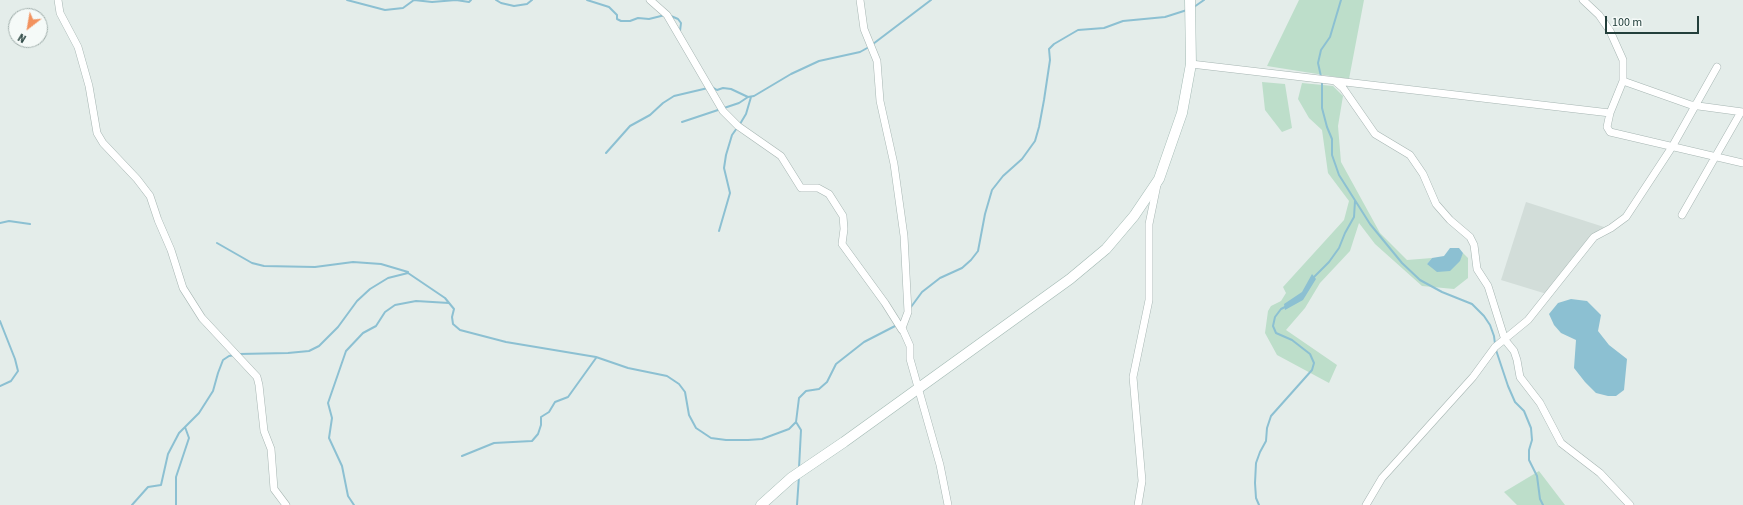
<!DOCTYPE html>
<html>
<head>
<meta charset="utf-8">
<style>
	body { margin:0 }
	#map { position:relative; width:1743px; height:505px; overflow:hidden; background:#e4edea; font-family:"Source Sans 3",sans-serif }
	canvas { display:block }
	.north { position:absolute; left:8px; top:8px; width:40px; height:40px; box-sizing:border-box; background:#f5faf8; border:1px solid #a1afac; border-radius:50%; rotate:211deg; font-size:11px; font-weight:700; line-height:16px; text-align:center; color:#233f3b }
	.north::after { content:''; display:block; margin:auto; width:14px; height:18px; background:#f2925e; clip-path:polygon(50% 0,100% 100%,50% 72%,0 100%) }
	.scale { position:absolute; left:1605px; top:16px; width:94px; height:18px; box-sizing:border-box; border:2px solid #233f3b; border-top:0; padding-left:5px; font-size:12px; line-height:14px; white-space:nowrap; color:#233f3b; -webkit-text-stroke:3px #f5faf8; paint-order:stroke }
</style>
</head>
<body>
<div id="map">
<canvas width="1743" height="505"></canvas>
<div class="north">N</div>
<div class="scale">100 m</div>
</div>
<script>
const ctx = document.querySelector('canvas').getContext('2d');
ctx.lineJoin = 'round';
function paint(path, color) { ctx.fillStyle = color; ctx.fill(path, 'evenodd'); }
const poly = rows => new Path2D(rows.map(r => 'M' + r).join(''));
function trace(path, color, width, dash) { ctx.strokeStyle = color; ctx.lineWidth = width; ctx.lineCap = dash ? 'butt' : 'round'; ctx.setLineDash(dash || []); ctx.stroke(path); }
paint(poly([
	[1526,202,1604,227,1550,295,1501,280]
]), '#d2ddd9');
paint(poly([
	[1299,0,1364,0,1349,79,1267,66],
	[1262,82,1285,84,1292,128,1282,132,1265,110],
	[1302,83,1333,86,1343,96,1338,126,1341,162,1380,233,1407,260,1432,258,1427,264,1459,261,1463,253,1468,258,1468,278,1454,289,1422,286,1375,244,1359,223,1350,251,1320,283,1305,308,1286,330,1337,365,1329,383,1277,355,1265,333,1268,311,1271,306,1281,301,1286,293,1283,287,1344,220,1349,201,1328,173,1322,130,1309,118,1298,99],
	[1539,471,1565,505,1517,505,1504,492]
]), '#bddeca');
paint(poly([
	[1450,248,1459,248,1463,253,1460,261,1450,271,1437,272,1427,264,1432,258,1444,256],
	[1312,274,1316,279,1303,300,1285,310,1284,304,1302,292],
	[1571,299,1587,301,1601,315,1598,331,1609,345,1627,359,1624,390,1616,396,1608,396,1596,393,1585,382,1574,368,1576,340,1561,333,1554,325,1549,314,1558,303]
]), '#8cc0d2');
trace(poly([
	[347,0,385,10,403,8,414,0,432,2,456,0,469,2,471,0],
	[496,0,501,3,514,6,527,4,532,0],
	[587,0,609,7,617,15,617,19,621,21,630,21,638,18,649,19,665,15],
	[1341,0,1330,37,1321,50,1318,63,1322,81,1322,108,1327,127,1332,139,1332,155,1339,175,1370,224,1402,263,1420,280,1442,292,1472,304,1484,316,1490,325,1494,336,1495,344],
	[1194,7,1204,0],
	[671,16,678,19,681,23,680,31],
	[873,44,931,0],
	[712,87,717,90,723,88,731,89,748,97,754,96,791,74,819,61,860,52,869,47],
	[682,122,739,103,748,97],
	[740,124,746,114,751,97],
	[606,153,630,126,650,115,663,103,674,96,708,88],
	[0,223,9,221,30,224],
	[719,231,730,193,724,168,726,155,732,135,737,128],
	[217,243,252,263,264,266,315,267,353,262,381,264,408,272],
	[1314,277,1329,262,1339,248,1345,233,1354,217,1355,201],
	[911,307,922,292,940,278,962,268,971,260,978,251,985,214,992,190,1003,176,1022,159,1035,141,1039,127,1044,100,1050,60,1049,49,1054,44,1078,30,1104,28,1123,21,1165,17,1187,10],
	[0,321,15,359,18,371,11,381,0,386],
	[1496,350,1508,386,1515,402,1524,411,1531,428,1532,440,1529,450,1529,460,1537,476,1540,499,1543,505],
	[239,354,288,353,309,351,319,346,338,327,357,301,370,289,388,278,408,273,445,298,454,309,452,317,453,324,460,330,506,342,596,357,628,368,667,376,679,384,685,392,689,415,696,428,711,438,726,440,748,440,762,439,789,429,796,422,799,398,806,391,819,389,827,382,836,364,864,342,897,325],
	[796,422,801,430,799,468],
	[462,456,494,443,532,441,538,434,541,425,541,417,549,412,555,402,568,397,596,358],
	[132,505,148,487,161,485,168,454,179,433,199,413,213,391,218,373,223,360,229,356,235,355],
	[176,505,176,477,189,438,185,427],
	[354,505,348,496,342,466,329,438,332,418,328,403,346,351,363,333,376,326,385,312,395,305,416,301,449,303],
	[797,505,799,476],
	[1259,505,1256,498,1255,483,1256,463,1260,452,1266,441,1267,428,1271,416,1312,370,1314,363,1310,354,1292,340,1276,333,1273,326,1275,317,1281,309,1285,307]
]), '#8cc0d2', 2);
const street = poly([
	[58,0,60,13,78,47,89,86,97,133,103,143,137,179,150,196,158,220,171,250,183,288,202,318,257,377,259,385,264,431,271,449,274,489,286,505],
	[650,0,667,15,723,111,738,126,781,156,801,188,818,188,829,194,843,216,844,229,842,244,885,303,902,330],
	[860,0,864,29,877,61,880,101,894,164,904,236,908,312,902,328,910,346,910,359,940,465,948,505],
	[1191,64,1610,113,1623,81,1623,60,1610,31,1599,15,1583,0],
	[1623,81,1691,105,1743,112],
	[1336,82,1343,88,1375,134,1410,155,1423,174,1436,204,1450,220,1470,237,1474,245,1477,269,1488,286,1505,340,1514,351,1517,360,1520,377,1540,403,1561,443,1600,473,1630,505],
	[1610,113,1607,127,1610,132,1743,163],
	[1682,215,1741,112],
	[1138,505,1142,481,1133,377,1149,300,1149,224,1157,185],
	[1366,505,1382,478,1473,377,1495,347,1528,320,1594,237,1611,228,1626,217,1672,147,1717,67]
]);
const secondary = poly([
	[761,505,791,478,844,442,1070,279,1106,249,1134,216,1159,179,1182,113,1191,64,1190,0]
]);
trace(street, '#a6b5b2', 8);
trace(secondary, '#a2b9b3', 11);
trace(street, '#fff', 7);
trace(secondary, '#fff', 10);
</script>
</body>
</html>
